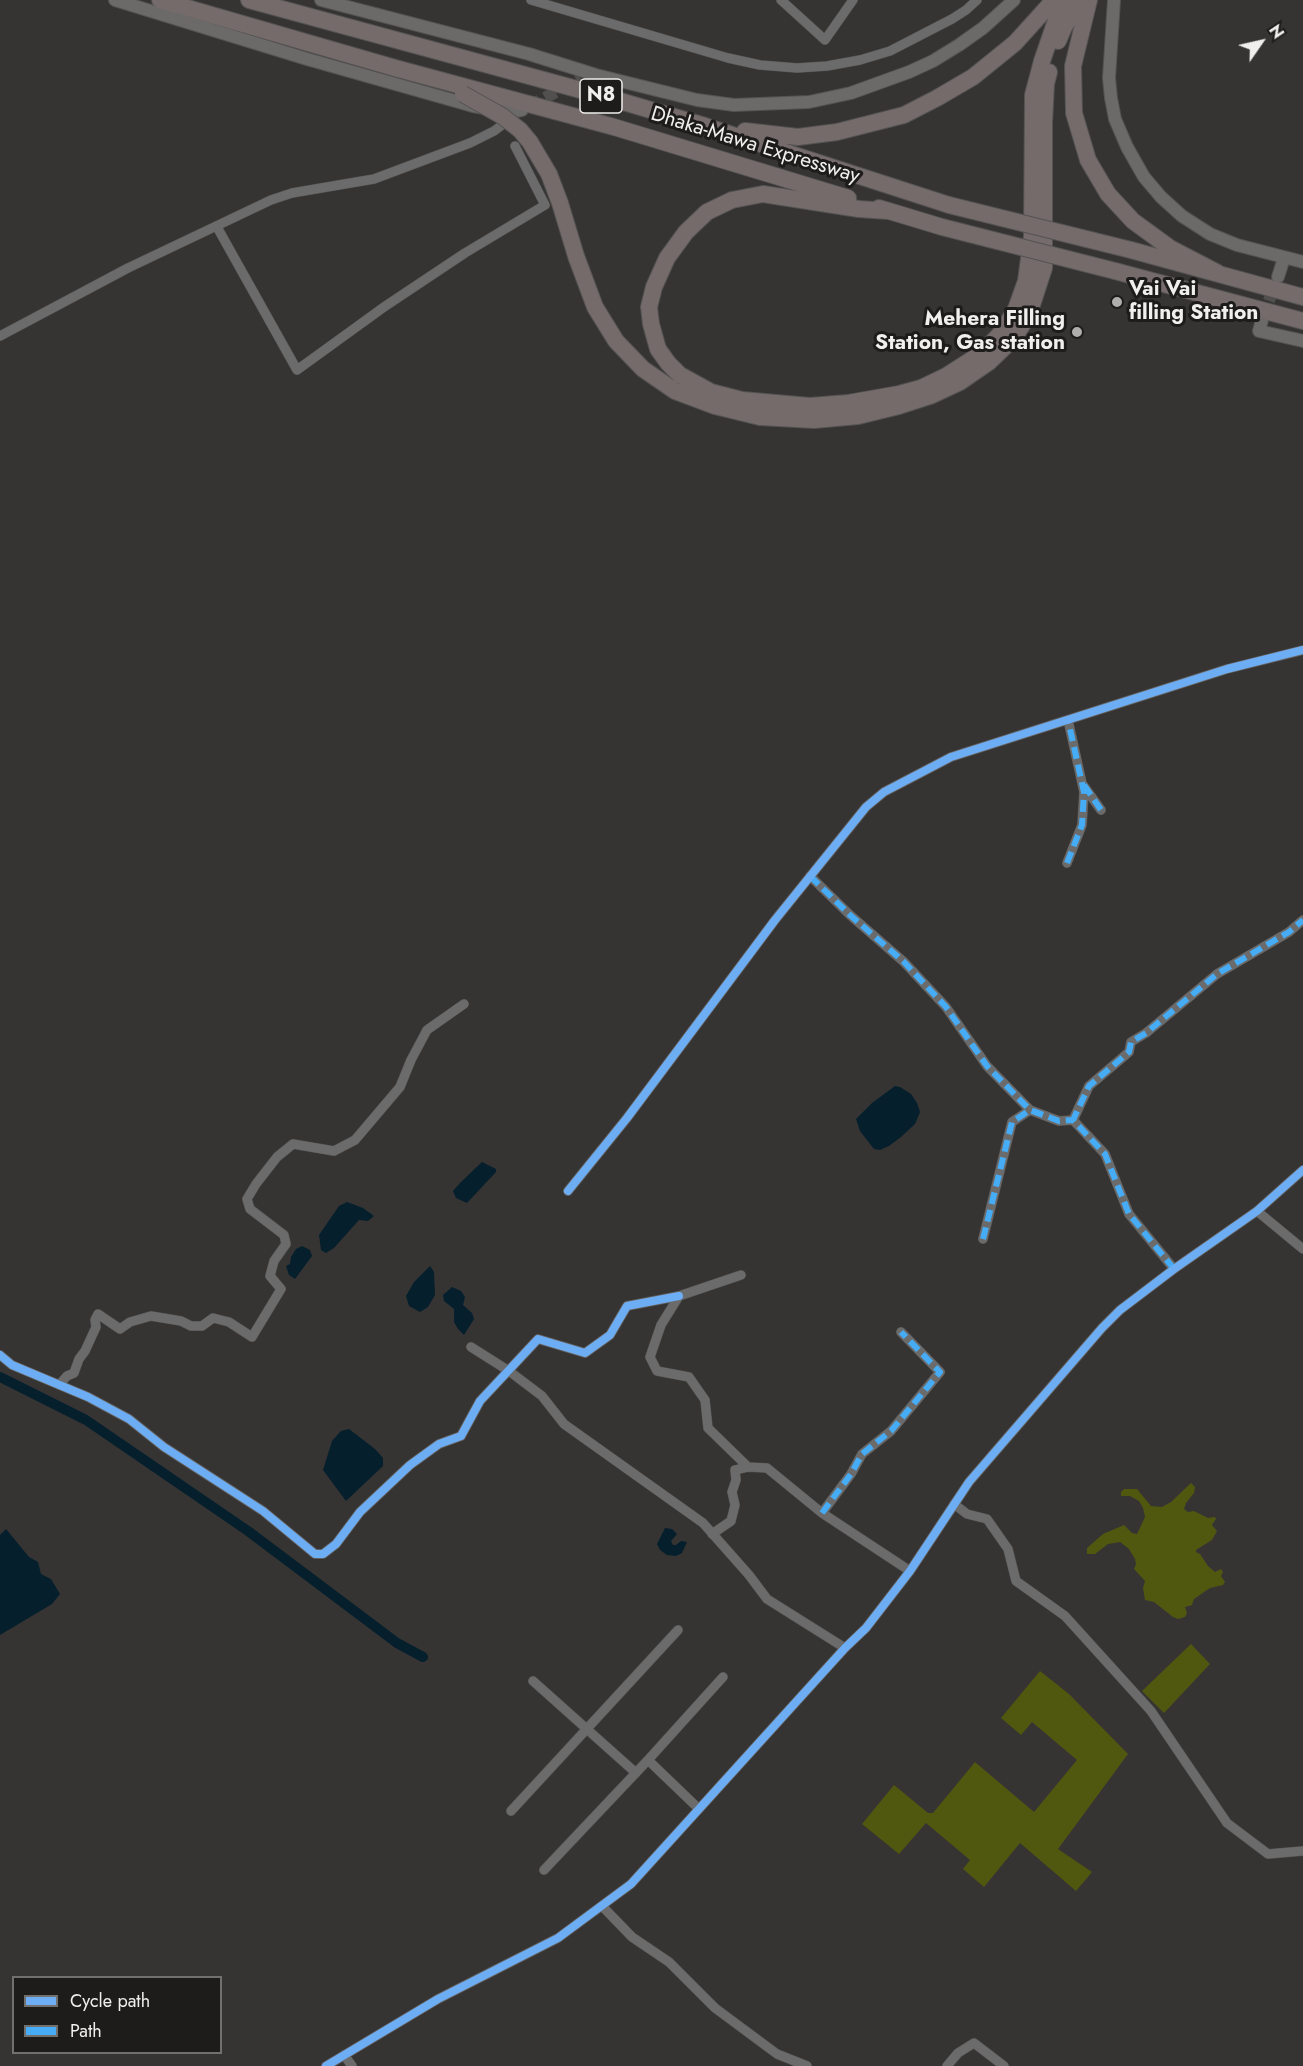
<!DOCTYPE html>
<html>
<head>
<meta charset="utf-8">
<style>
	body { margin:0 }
	#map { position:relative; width:1303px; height:2066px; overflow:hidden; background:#353433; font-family:Jost,sans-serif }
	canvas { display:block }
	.legend { position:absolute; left:12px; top:1976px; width:210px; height:78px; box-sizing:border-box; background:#1d1c1b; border:2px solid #71706f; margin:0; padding:8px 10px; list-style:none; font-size:18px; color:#f0efed }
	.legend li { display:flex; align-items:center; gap:12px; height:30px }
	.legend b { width:30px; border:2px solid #71706f }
	.north { position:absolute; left:1231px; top:12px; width:60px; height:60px; -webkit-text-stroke:4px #1d1c1b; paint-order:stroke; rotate:56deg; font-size:16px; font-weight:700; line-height:24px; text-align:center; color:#f0efed }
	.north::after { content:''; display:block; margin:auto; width:21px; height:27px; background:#f0efed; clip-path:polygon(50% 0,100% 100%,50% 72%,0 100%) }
</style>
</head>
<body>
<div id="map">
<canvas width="1303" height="2066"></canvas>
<ul class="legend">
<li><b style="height:8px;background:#6dadf4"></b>Cycle path</li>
<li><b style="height:8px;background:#46acf6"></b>Path</li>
</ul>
<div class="north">N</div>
</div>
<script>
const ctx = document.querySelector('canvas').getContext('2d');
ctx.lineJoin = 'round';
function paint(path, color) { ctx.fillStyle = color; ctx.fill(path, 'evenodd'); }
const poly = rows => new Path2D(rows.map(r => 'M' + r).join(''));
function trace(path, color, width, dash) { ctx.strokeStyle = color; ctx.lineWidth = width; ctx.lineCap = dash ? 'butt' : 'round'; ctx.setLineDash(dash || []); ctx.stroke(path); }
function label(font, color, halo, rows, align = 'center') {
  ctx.font = font + ' Jost,sans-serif'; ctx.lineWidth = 6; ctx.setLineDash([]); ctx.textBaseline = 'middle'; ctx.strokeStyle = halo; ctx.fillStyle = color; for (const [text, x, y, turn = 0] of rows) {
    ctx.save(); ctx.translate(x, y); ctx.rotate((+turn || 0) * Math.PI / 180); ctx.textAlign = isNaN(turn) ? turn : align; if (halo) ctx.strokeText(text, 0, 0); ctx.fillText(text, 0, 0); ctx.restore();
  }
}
paint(poly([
	[1191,1483,1195,1487,1194,1493,1186,1503,1184,1509,1188,1512,1194,1511,1208,1518,1215,1517,1216,1519,1212,1525,1217,1531,1212,1540,1196,1550,1196,1552,1200,1554,1208,1566,1215,1572,1221,1569,1223,1572,1221,1576,1225,1582,1223,1585,1210,1588,1194,1599,1192,1605,1185,1607,1187,1613,1185,1617,1178,1619,1173,1617,1154,1602,1145,1600,1143,1588,1145,1581,1134,1569,1136,1564,1135,1559,1129,1549,1120,1542,1108,1544,1095,1554,1087,1554,1087,1548,1103,1534,1124,1525,1132,1533,1137,1534,1145,1517,1143,1508,1139,1501,1130,1496,1121,1496,1121,1492,1124,1489,1137,1489,1151,1506,1162,1507,1171,1502],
	[1191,1644,1210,1664,1164,1713,1142,1691],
	[1040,1671,1069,1694,1128,1754,1058,1849,1092,1872,1076,1891,1020,1843,984,1887,963,1869,970,1860,926,1823,899,1854,862,1824,894,1785,928,1813,933,1813,975,1762,1034,1812,1077,1760,1032,1722,1021,1735,1001,1718]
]), '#505810');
paint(poly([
	[895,1086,900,1087,911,1094,917,1103,920,1112,915,1124,901,1137,889,1146,880,1150,874,1149,860,1131,856,1119,872,1103],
	[482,1162,496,1169,496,1172,467,1203,456,1198,453,1191,460,1183],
	[347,1202,363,1208,374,1216,368,1221,359,1220,334,1248,326,1253,321,1250,319,1235,339,1206],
	[302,1246,310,1250,312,1256,295,1279,289,1275,286,1266,290,1264,291,1257,296,1249],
	[430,1266,434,1272,435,1295,428,1307,420,1312,409,1306,406,1296,414,1282],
	[452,1287,461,1291,465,1297,463,1305,472,1313,474,1319,464,1335,458,1329,454,1322,454,1309,444,1301,443,1295],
	[349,1429,375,1449,383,1458,383,1466,346,1501,323,1470,332,1441,341,1431],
	[665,1528,672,1529,677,1534,671,1541,673,1545,676,1545,681,1541,687,1542,682,1553,676,1556,667,1555,660,1550,657,1544],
	[6,1529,29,1557,38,1562,41,1574,51,1579,60,1594,52,1604,0,1635,0,1535]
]), '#051f2d');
trace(poly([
	[0,1377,86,1420,248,1531,397,1643,423,1657]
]), '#051f2d', 10);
trace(poly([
	[529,106,581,79],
	[1263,318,1276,281]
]), '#51504f', 12, [12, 6]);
const minor = poly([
	[531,0,728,58,760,65,797,68,827,66,860,60,890,51,952,19,966,10,977,0],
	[781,0,825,40,853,0],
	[217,227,297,370,384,307,465,253,545,205,515,146],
	[0,336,128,268,271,200,292,193,374,179,470,143,494,131,510,119],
	[1083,785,1101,810],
	[1067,863,1082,825,1084,792,1068,720],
	[810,876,850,915,904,962,946,1007,987,1066,1030,1110],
	[568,1191,627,1118,775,920,866,807,884,792,951,757,1227,669,1303,650],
	[1257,1211,1303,1249],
	[983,1239,1012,1122,1030,1110,1059,1121,1073,1120],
	[1174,1269,1129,1214,1105,1154,1073,1120,1089,1086,1129,1052,1131,1042,1146,1033,1217,974,1289,932,1303,920],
	[741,1275,679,1296,661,1325,650,1357,657,1371,689,1377,705,1400,708,1428,748,1467],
	[471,1347,509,1371,542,1396,564,1424,703,1523,749,1575,767,1599,845,1648],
	[0,1355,12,1365,88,1397,129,1419,164,1447,263,1511,315,1554,323,1554,336,1544,360,1512,410,1465,439,1444,461,1436,480,1401,538,1339,585,1353,610,1335,627,1306,679,1296],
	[59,1385,67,1376,74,1373,79,1359,85,1351,96,1327,95,1320,98,1314,120,1329,130,1322,151,1316,181,1321,191,1326,202,1326,213,1318,229,1322,252,1337,281,1289,270,1276,274,1261,286,1244,284,1235,250,1209,247,1199,256,1184,277,1157,293,1144,334,1151,355,1140,400,1087,411,1060,427,1030,464,1004],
	[954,1504,967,1514,987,1519,1008,1549,1016,1581,1065,1616,1151,1711,1227,1823,1268,1854,1303,1851],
	[822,1513,851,1474,862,1454,891,1431,940,1372,901,1332],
	[712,1534,731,1521,735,1505,732,1492,736,1480,735,1470,748,1467,767,1468,822,1513,910,1571],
	[533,1681,636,1773],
	[648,1760,723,1677],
	[511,1811,678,1630],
	[544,1870,648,1760,699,1809],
	[602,1906,632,1937,669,1962,715,2008,777,2054,807,2066],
	[344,2055,352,2066],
	[326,2066,438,1999,558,1938,631,1884,845,1648,866,1628,910,1571,969,1482,1102,1328,1120,1310,1174,1269,1257,1211,1303,1170],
	[947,2066,958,2053,974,2043,1004,2066]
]);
const secondary = poly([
	[115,0,307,59,473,106,508,112,522,110],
	[321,0,529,54,596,75,697,100,734,105,809,102,851,93,909,72,933,61,959,45,983,28,1014,0],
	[1114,0,1109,78,1111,98,1115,119,1127,147,1144,177,1161,197,1182,216,1210,234,1237,245,1303,262],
	[1278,277,1284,258],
	[1262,320,1259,331,1303,341]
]);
const motorway = poly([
	[160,0,395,68,614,127,848,198],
	[249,0,610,98,705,126,949,205],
	[1089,0,1073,66,1074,113,1088,160,1108,194,1133,221,1170,248,1218,273],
	[1058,41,1064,27,1081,0],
	[745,131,798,137,837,132,904,115,937,98,973,77,1015,43,1054,0],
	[560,203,576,256,595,307,616,341,643,369,675,391,715,406,760,417,814,420,858,416,899,406,930,396,960,382,989,362,1014,338,1029,314,1044,268,1044,123,1046,84,1049,72],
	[879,208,942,227],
	[888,211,859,209,763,194,732,200,707,212,686,232,667,258,654,287,649,307,651,324,658,349,668,363,680,375,711,392,742,400,810,406,848,403,899,394,921,388,946,376,982,353,1002,332,1016,309,1026,281,1032,236,1033,95,1042,61,1063,0],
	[1131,250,1303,297],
	[1115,271,1303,321]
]);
trace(minor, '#545352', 10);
trace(secondary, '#545352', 14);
trace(motorway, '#545352', 18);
trace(minor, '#6c6b6b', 9);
trace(secondary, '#6c6969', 12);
trace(motorway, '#756b6b', 16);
const motorwayBridge = poly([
	[463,94,502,116,520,130,530,142,549,174,560,203],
	[949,205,1131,250],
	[942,227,1115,271]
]);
trace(motorwayBridge, '#545352', 18, []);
trace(motorwayBridge, '#756b6b', 16);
trace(poly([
	[1084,785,1101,810],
	[1067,863,1082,825,1084,792,1068,720],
	[810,876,850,915,904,962,946,1007,987,1066,1030,1110],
	[983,1239,1012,1122,1030,1110,1059,1121,1073,1120],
	[1174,1269,1129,1214,1105,1154,1073,1120,1089,1086,1129,1052,1131,1042,1146,1033,1217,974,1289,932,1303,920],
	[822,1513,851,1474,862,1454,891,1431,940,1372,901,1332]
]), '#46acf6', 6, [12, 6]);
trace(poly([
	[568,1191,627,1118,775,920,866,807,884,792,951,757,1227,669,1303,650],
	[0,1355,12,1365,88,1397,129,1419,164,1447,263,1511,315,1554,323,1554,336,1544,360,1512,410,1465,439,1444,461,1436,480,1401,538,1339,585,1353,610,1335,627,1306,679,1296],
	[326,2066,438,1999,558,1938,631,1884,845,1648,866,1628,910,1571,969,1482,1102,1328,1120,1310,1174,1269,1257,1211,1303,1170]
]), '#6dadf4', 8);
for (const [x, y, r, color] of [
	[1117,302,6,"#afaeac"],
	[1077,332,6,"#afaeac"]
]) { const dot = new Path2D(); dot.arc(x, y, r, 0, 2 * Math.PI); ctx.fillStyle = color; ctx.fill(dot); trace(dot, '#1d1c1b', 2); }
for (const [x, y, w] of [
	[601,96,42]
]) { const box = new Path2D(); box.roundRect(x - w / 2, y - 17, w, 34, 4.5); ctx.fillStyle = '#1d1c1b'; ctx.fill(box); trace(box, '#f0efed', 1.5); }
label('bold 20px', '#f0efed', null, [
	["N8",601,96]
]);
label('21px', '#f0efed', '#1d1c1b', [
	["Dhaka-Mawa Expressway",755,146,17]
]);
label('bold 21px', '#f0efed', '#1d1c1b', [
	["Vai Vai",1129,290],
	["filling Station",1129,314],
	["Mehera Filling",1065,320,"right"],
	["Station, Gas station",1065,344,"right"]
], 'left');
</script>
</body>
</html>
